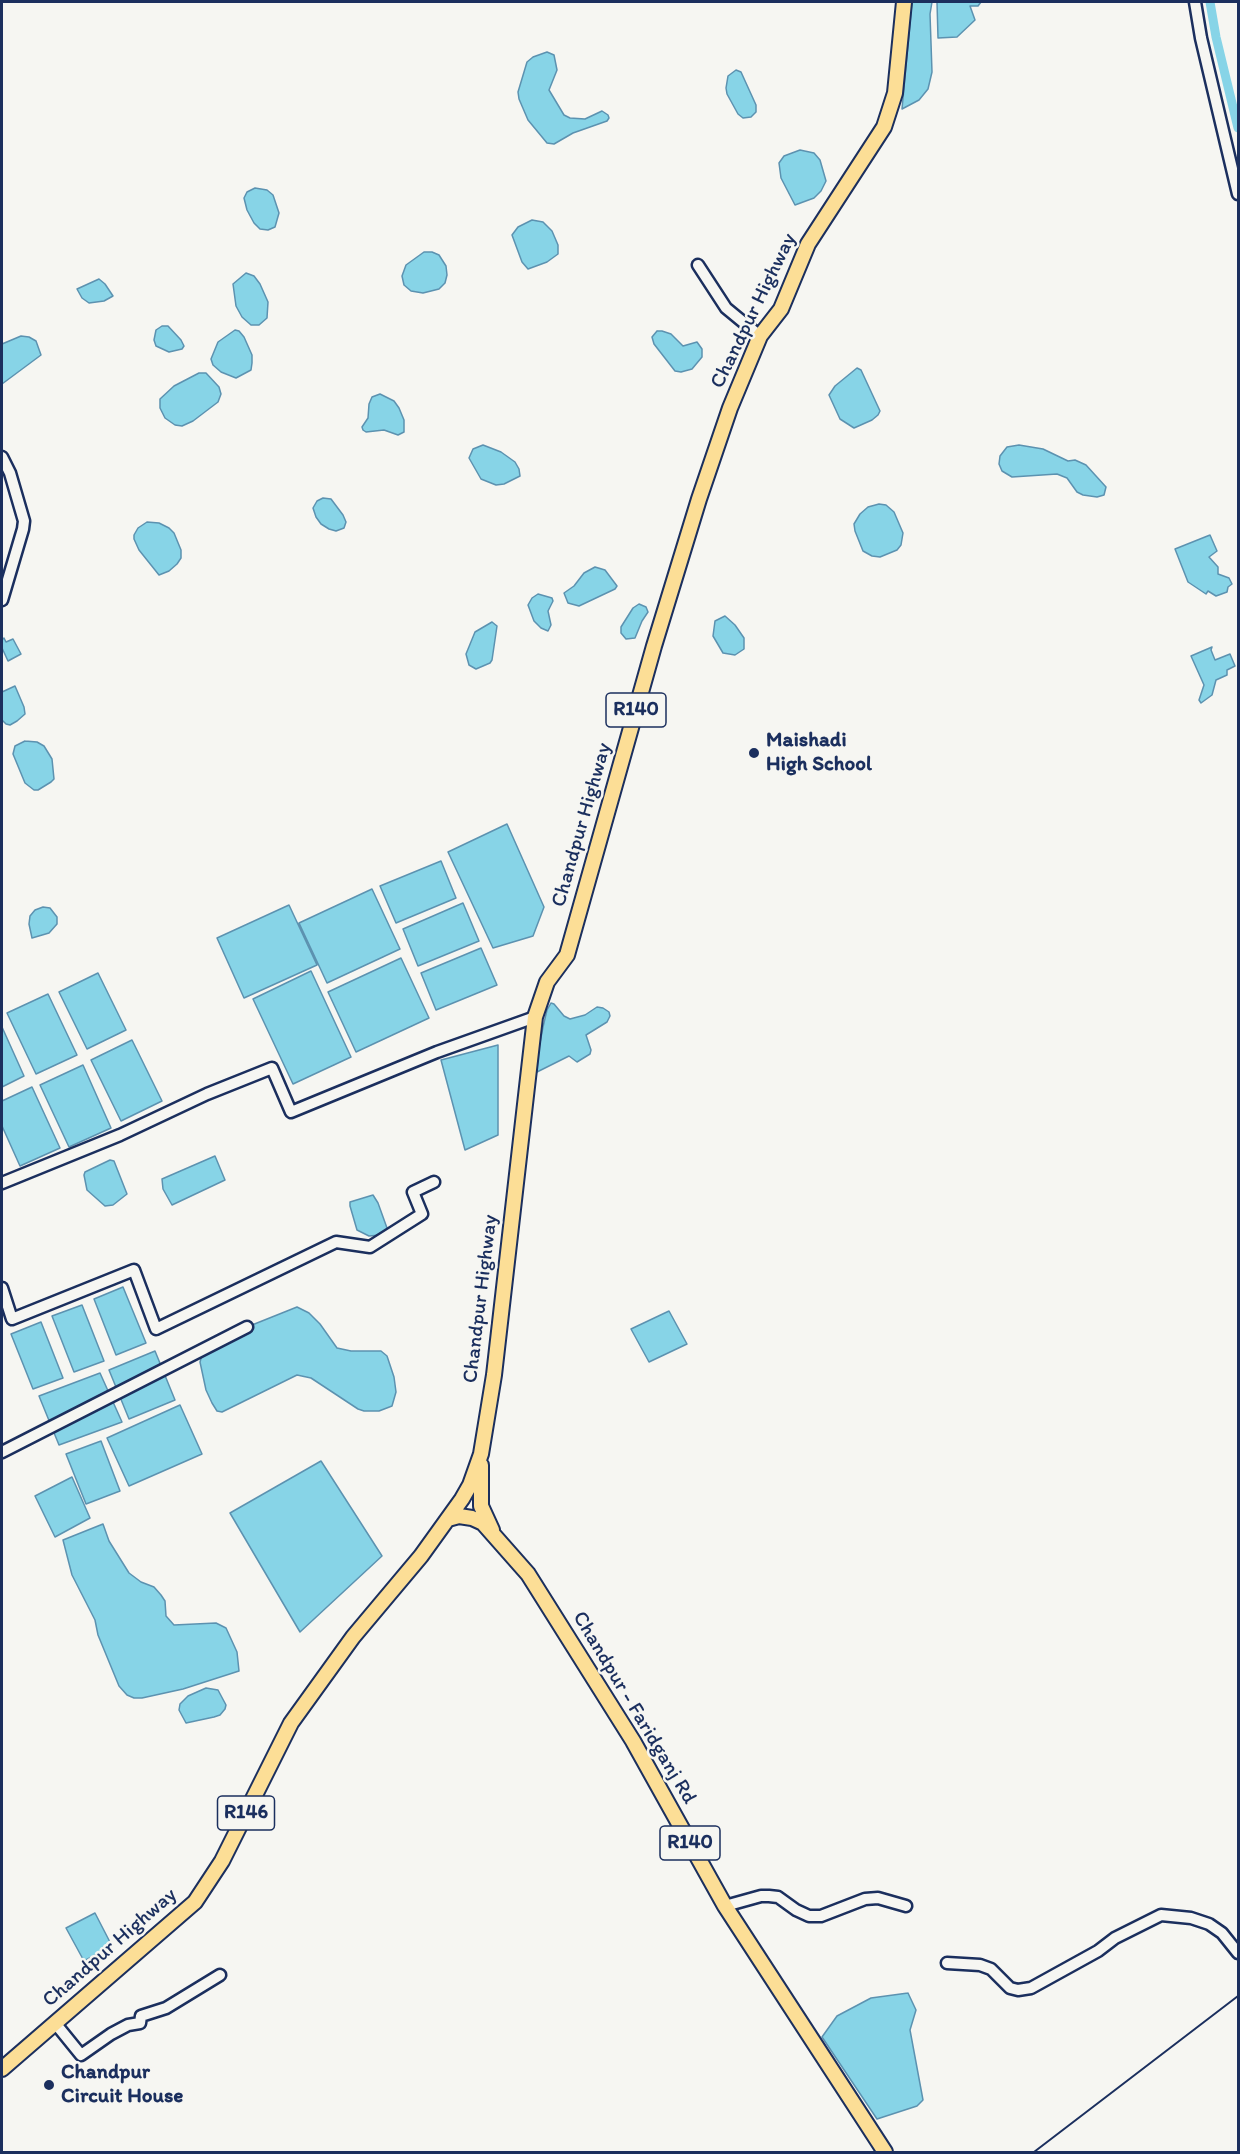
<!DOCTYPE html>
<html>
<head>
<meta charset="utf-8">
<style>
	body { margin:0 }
	#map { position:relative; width:1240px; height:2154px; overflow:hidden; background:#f6f6f2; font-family:Itim,sans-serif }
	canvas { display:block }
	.frame { position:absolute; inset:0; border:3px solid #1b2f5e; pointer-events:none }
</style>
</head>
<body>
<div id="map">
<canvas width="1240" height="2154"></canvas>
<div class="frame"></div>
</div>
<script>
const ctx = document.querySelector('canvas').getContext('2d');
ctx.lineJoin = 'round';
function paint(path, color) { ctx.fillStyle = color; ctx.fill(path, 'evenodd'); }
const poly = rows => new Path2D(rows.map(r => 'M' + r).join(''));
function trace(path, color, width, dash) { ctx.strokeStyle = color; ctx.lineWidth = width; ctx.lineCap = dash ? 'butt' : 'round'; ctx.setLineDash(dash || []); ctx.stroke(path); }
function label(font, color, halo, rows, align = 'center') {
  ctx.font = font + ' Itim,sans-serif'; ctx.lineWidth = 5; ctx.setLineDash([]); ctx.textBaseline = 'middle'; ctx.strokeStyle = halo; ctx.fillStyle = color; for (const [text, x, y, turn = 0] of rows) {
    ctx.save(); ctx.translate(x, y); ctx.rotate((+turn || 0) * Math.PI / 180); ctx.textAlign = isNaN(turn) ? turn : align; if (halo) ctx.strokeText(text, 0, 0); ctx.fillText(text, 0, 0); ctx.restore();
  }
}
const water = poly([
	[912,2,932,2,930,14,932,72,928,89,919,100,902,109,912,2],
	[937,2,981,2,978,6,970,6,975,20,957,37,938,38,937,2],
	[547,52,554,55,557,70,549,90,564,115,570,118,585,119,602,111,608,115,609,118,607,121,573,133,554,144,547,143,528,120,519,99,518,92,527,62,533,57,547,52],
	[736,70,741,72,756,105,756,112,751,117,743,118,738,114,727,94,726,88,728,76,736,70],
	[800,150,814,153,820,160,826,181,821,191,814,198,795,205,781,178,779,163,784,156,800,150],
	[255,188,267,190,273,195,279,213,275,227,268,230,260,229,254,223,247,210,244,198,247,192,255,188],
	[532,220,543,222,552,231,558,245,558,254,547,262,528,269,522,262,512,235,518,227,532,220],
	[424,252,432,252,439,255,446,266,447,275,445,283,439,289,423,293,411,291,404,285,402,276,406,265,424,252],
	[246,273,254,276,260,284,268,302,267,318,259,325,251,325,242,317,236,306,233,284,246,273],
	[99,279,105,284,113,296,104,301,89,303,82,298,77,289,99,279],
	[162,326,168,326,181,340,184,346,182,349,169,352,156,346,154,340,156,330,162,326],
	[235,330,239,331,244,337,252,355,252,363,251,370,236,378,221,372,213,365,211,359,218,342,235,330],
	[657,331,662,331,671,334,683,346,697,342,702,349,702,357,692,369,681,372,675,371,654,344,652,337,657,331],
	[21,336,29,337,36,341,41,355,2,384,2,344,21,336],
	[857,368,861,370,880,411,878,415,872,420,854,428,840,419,829,395,835,386,857,368],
	[199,373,206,373,219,387,221,394,218,402,193,421,182,426,175,425,165,418,160,408,160,399,174,386,199,373],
	[380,394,394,401,399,408,404,420,404,432,398,435,384,430,366,432,363,430,362,427,368,418,369,404,372,397,380,394],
	[483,445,501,452,515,462,519,469,520,476,504,484,496,485,481,479,469,458,473,449,483,445],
	[1019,445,1043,449,1068,461,1075,460,1086,465,1106,487,1104,495,1097,497,1083,495,1077,492,1067,478,1057,474,1012,477,1002,471,999,464,1000,456,1007,447,1019,445],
	[323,498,331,499,343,515,346,522,344,528,336,531,329,529,321,524,316,517,313,508,317,501,323,498],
	[879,504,886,505,894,512,903,533,901,545,897,550,880,557,872,556,863,551,855,531,854,524,860,514,868,507,879,504],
	[147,522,159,523,169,528,174,533,181,550,181,558,177,564,169,571,159,575,139,550,134,539,134,535,138,528,147,522],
	[1210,535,1217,551,1209,557,1218,567,1218,574,1229,578,1232,584,1228,587,1227,592,1216,596,1208,591,1206,594,1188,582,1175,549,1210,535],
	[595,567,605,570,617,586,615,589,579,606,568,603,564,593,574,586,584,573,595,567],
	[538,594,552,598,553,601,548,611,551,625,548,631,541,628,534,621,528,605,532,598,538,594],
	[639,604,646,607,648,612,642,621,635,638,626,639,621,633,621,627,633,608,639,604],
	[725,616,735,625,744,638,744,649,735,655,723,653,713,636,715,621,725,616],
	[492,622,497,626,492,660,490,663,476,669,469,665,466,654,475,632,492,622],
	[4,638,6,642,13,639,21,654,8,661,2,648,2,640,4,638],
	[1212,647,1211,650,1215,660,1230,654,1235,666,1227,670,1227,675,1216,680,1212,695,1201,703,1199,700,1204,685,1191,656,1212,647],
	[15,686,24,707,25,714,17,721,10,725,6,724,2,720,2,692,15,686],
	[25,741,37,742,44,746,52,759,54,779,51,782,38,790,34,790,25,783,13,754,15,746,25,741],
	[507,824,544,907,533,936,493,948,448,852,507,824],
	[441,861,456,898,396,923,380,886,441,861],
	[372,889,400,949,327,983,299,923,372,889],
	[463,903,479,941,418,966,403,929,463,903],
	[289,905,317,965,244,998,217,938,289,905],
	[43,907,50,908,57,917,57,924,49,933,32,938,29,924,30,916,35,910,43,907],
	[481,948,497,985,436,1010,421,973,481,948],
	[401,958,429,1018,356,1052,328,992,401,958],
	[311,971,351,1057,293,1084,253,999,311,971],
	[98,973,126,1030,87,1049,59,992,98,973],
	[48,994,77,1055,36,1074,7,1013,48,994],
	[551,1003,554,1004,564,1016,570,1019,585,1015,597,1007,603,1008,609,1012,610,1016,607,1022,586,1035,591,1050,590,1054,577,1062,569,1056,537,1072,538,1053,543,1027,547,1010,551,1003],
	[2,1027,24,1076,2,1087,2,1027],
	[132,1040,162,1101,121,1121,91,1060,132,1040],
	[498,1045,498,1135,465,1150,441,1060,498,1045],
	[83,1065,111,1128,69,1147,40,1085,83,1065],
	[32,1087,60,1148,20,1166,2,1126,2,1101,32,1087],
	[215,1156,225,1180,172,1205,163,1189,162,1179,215,1156],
	[110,1160,114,1161,127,1194,113,1205,105,1206,87,1190,84,1175,85,1172,110,1160],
	[373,1195,378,1203,387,1228,385,1233,381,1235,369,1236,357,1230,350,1206,350,1202,373,1195],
	[123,1287,146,1343,116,1355,94,1299,123,1287],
	[82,1305,104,1361,74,1372,52,1316,82,1305],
	[297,1307,309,1313,320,1324,337,1348,351,1351,381,1351,387,1356,394,1377,396,1392,392,1406,379,1411,364,1411,358,1409,311,1378,297,1375,222,1412,217,1411,212,1403,206,1390,200,1362,202,1355,247,1327,297,1307],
	[669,1311,687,1344,649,1362,631,1329,669,1311],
	[41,1322,63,1378,33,1389,11,1334,41,1322],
	[155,1351,175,1400,129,1419,109,1370,155,1351],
	[100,1373,122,1422,59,1445,39,1396,100,1373],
	[180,1405,202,1454,129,1486,107,1438,180,1405],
	[101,1441,120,1491,86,1504,66,1454,101,1441],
	[321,1461,382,1556,300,1632,230,1513,321,1461],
	[72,1477,90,1518,55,1537,35,1496,72,1477],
	[103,1524,109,1541,129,1573,141,1582,154,1587,161,1595,165,1601,166,1616,174,1625,216,1623,226,1628,237,1652,239,1671,183,1689,142,1698,134,1698,127,1695,119,1686,98,1635,95,1620,72,1575,63,1540,103,1524],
	[206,1688,218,1690,226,1705,225,1709,220,1715,214,1717,186,1723,179,1710,180,1704,188,1696,206,1688],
	[95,1913,112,1946,84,1961,66,1928,95,1913],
	[908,1993,916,2010,910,2030,923,2100,917,2106,877,2119,822,2037,837,2016,871,1998,908,1993]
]);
paint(water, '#87d4e7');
trace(water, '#5c92b0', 1.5);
trace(poly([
	[1210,2,1216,37,1238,128]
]), '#87d4e7', 9);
const minor = poly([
	[1195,2,1201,38,1238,194],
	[698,265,726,308,760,336],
	[2,457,10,473,24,521,23,529,2,600],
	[2,1183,120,1135,207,1094,272,1068,291,1112,437,1052,535,1017],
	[2,1288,12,1319,134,1270,156,1329,336,1242,370,1247,422,1214,413,1192,434,1182],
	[2,1452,247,1327],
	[725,1906,761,1896,769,1896,778,1897,796,1910,809,1916,821,1916,865,1899,878,1898,906,1906],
	[947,1963,980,1965,991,1969,1010,1988,1018,1990,1031,1988,1098,1951,1115,1938,1161,1915,1191,1918,1209,1924,1222,1933,1238,1953],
	[55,2023,81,2055,111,2034,128,2025,140,2023,141,2016,166,2008,220,1975]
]);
const major = poly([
	[481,1465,481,1506,492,1530],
	[448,1519,459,1516,472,1518,483,1523,528,1574,633,1741,725,1906,885,2152],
	[2,2069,195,1902,222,1861,291,1723,353,1637,421,1556,462,1499,470,1485,481,1454,494,1375,535,1017,547,982,567,955,654,646,699,499,730,408,760,336,781,309,808,244,884,127,895,93,904,2]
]);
trace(minor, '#1b2f5e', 15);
trace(major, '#1b2f5e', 18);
trace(minor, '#f6f6f2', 10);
trace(major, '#fcde96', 14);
trace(poly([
	[1034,2152,1238,1996]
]), '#1b2f5e', 2);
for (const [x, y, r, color] of [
	[754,753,6,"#1b2f5e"],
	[49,2085,6,"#1b2f5e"]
]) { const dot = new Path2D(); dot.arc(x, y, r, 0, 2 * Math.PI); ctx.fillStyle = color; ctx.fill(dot); trace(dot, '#f6f6f2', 2); }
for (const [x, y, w] of [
	[636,710,60],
	[246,1813,57],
	[690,1843,60]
]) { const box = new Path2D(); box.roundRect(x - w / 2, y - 17, w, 34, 4.5); ctx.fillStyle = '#f6f6f2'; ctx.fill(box); trace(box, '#1b2f5e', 1.5); }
label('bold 20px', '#1b2f5e', null, [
	["R140",636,710],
	["R146",246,1813],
	["R140",690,1843]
]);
label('21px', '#1b2f5e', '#f6f6f2', [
	["Chandpur Highway",754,311,-64],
	["Chandpur Highway",582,825,-74],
	["Chandpur Highway",481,1299,-83],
	["Chandpur - Faridganj Rd",634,1708,59],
	["Chandpur Highway",110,1948,-41]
]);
label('bold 21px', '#1b2f5e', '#f6f6f2', [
	["Maishadi",766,741],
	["High School",766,765],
	["Chandpur",61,2073],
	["Circuit House",61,2097]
], 'left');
</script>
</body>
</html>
